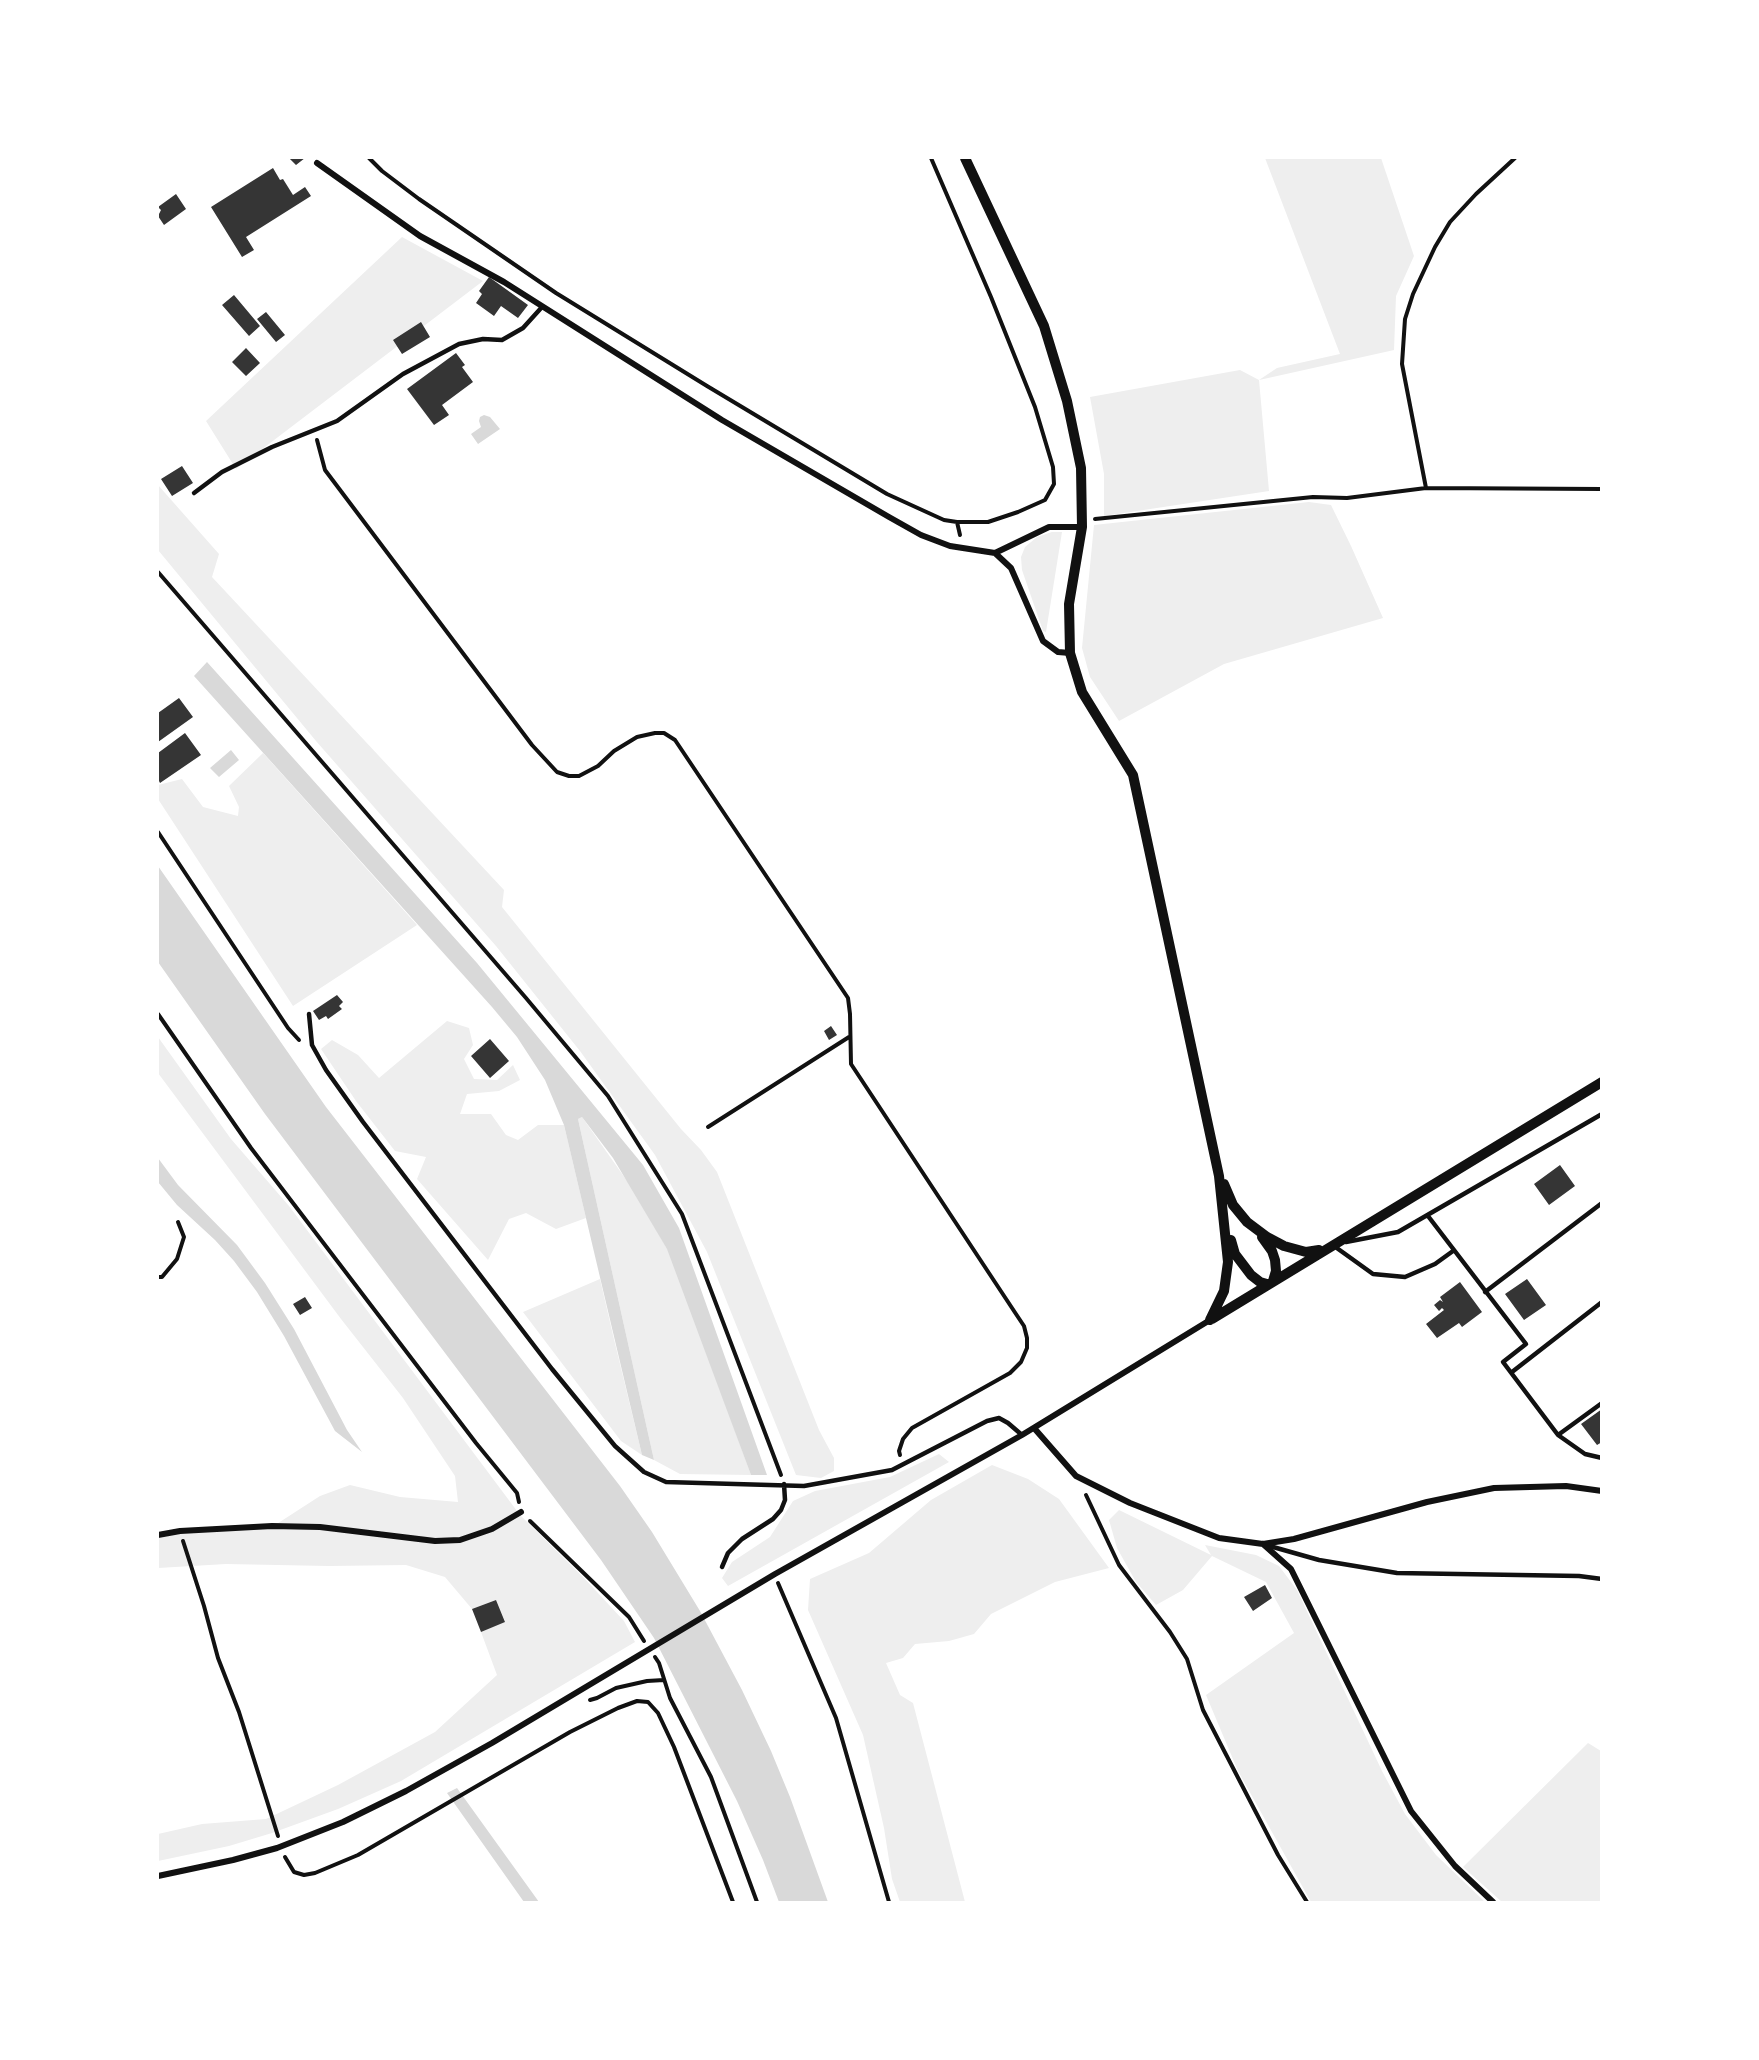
<!DOCTYPE html>
<html>
<head>
<meta charset="utf-8">
<style>
	body { margin:0 }
	#map { position:relative; width:1759px; height:2060px; overflow:hidden; background:#fff; font-family:Arial,sans-serif }
	canvas { display:block }
	.frame { position:absolute; inset:0; border:159px solid #fff; pointer-events:none }
</style>
</head>
<body>
<div id="map">
<canvas width="1759" height="2060"></canvas>
<div class="frame"></div>
</div>
<script>
const ctx = document.querySelector('canvas').getContext('2d');
ctx.lineJoin = 'round';
function paint(path, color) { ctx.fillStyle = color; ctx.fill(path, 'evenodd'); }
const poly = rows => new Path2D(rows.map(r => 'M' + r).join(''));
function trace(path, color, width, dash) { ctx.strokeStyle = color; ctx.lineWidth = width; ctx.lineCap = dash ? 'butt' : 'round'; ctx.setLineDash(dash || []); ctx.stroke(path); }
paint(poly([
	[1265,158,1381,158,1414,256,1396,296,1394,350,1259,380,1269,491,1104,516,1104,474,1090,397,1240,370,1259,380,1277,368,1340,354],
	[402,237,483,281,236,469,206,421],
	[158,485,219,554,212,577,504,890,502,907,681,1129,701,1150,717,1172,819,1430,834,1458,834,1471,821,1478,796,1475,707,1252,655,1155,580,1051,496,946,316,741,158,550],
	[1309,502,1331,505,1351,546,1383,618,1224,664,1119,721,1090,677,1082,648,1094,525],
	[1052,532,1062,532,1046,632,1043,631,1022,570,1021,557,1025,547,1037,537],
	[263,753,417,925,293,1006,158,799,158,785,182,779,203,807,238,816,239,807,229,786],
	[447,1021,469,1028,473,1045,464,1059,474,1079,497,1080,513,1065,520,1080,499,1091,467,1094,460,1114,491,1114,506,1135,518,1140,538,1125,564,1125,586,1218,556,1229,526,1213,509,1219,488,1260,417,1179,426,1157,395,1151,356,1101,321,1049,332,1040,358,1055,379,1078],
	[158,1037,231,1139,289,1206,520,1515,584,1578,624,1621,635,1642,401,1781,338,1809,272,1833,229,1846,158,1861,158,1834,202,1824,266,1819,338,1785,435,1732,497,1675,481,1632,505,1621,496,1600,472,1609,445,1577,406,1565,329,1566,226,1564,158,1568,158,1538,182,1533,272,1527,320,1496,350,1485,400,1497,458,1502,455,1476,403,1398,341,1319,158,1073],
	[582,1117,632,1188,672,1257,751,1475,680,1474,654,1460,578,1119],
	[600,1279,613,1335,642,1455,621,1441,523,1312],
	[939,1454,949,1462,728,1586,722,1578,732,1562,770,1537,793,1501,815,1491,890,1477],
	[992,1465,1028,1479,1059,1499,1109,1568,1055,1582,991,1614,974,1634,949,1641,915,1644,903,1658,886,1663,900,1695,913,1703,965,1902,900,1902,892,1879,884,1828,863,1735,808,1610,810,1579,869,1553,931,1500],
	[1119,1510,1211,1555,1205,1545,1256,1555,1279,1566,1297,1590,1382,1771,1405,1814,1436,1855,1485,1902,1311,1902,1238,1771,1206,1695,1294,1633,1266,1582,1212,1556,1183,1590,1156,1605,1136,1582,1117,1548,1109,1520],
	[1588,1743,1601,1751,1601,1902,1502,1902,1463,1867]
]), '#eee');
paint(poly([
	[484,415,490,417,500,429,478,444,471,434,481,427,479,421,480,417],
	[207,662,477,963,643,1165,679,1228,767,1475,751,1475,667,1249,613,1158,582,1117,578,1119,654,1460,642,1455,564,1125,545,1080,517,1037,492,1007,194,676],
	[231,750,239,760,219,777,210,768],
	[158,866,326,1107,620,1486,652,1532,700,1611,742,1690,771,1751,790,1797,828,1902,779,1902,763,1860,737,1801,654,1638,601,1560,265,1114,158,962],
	[158,1158,178,1185,237,1245,265,1283,294,1329,347,1430,362,1452,335,1431,284,1336,257,1292,234,1261,215,1240,177,1205,158,1182],
	[457,1788,539,1902,524,1902,447,1793]
]), '#d9d9d9');
paint(poly([
	[289,158,305,158,296,165],
	[273,168,280,180,283,179,293,195,305,187,311,196,246,237,254,250,242,257,211,207],
	[176,194,186,209,164,225,158,216,161,210,158,207],
	[489,277,528,305,518,318,501,306,494,316,476,303,482,294,479,291],
	[234,295,260,326,249,336,222,305],
	[266,312,285,335,276,342,257,319],
	[421,322,430,337,402,354,393,340],
	[246,348,260,363,246,376,232,362],
	[456,353,465,365,462,367,473,382,442,405,449,415,434,425,407,389],
	[182,466,193,483,172,496,161,479],
	[179,698,193,717,158,742,158,713],
	[185,733,201,755,160,783,158,779,158,753],
	[337,995,343,1002,339,1006,342,1009,328,1019,326,1016,319,1020,313,1011],
	[831,1026,837,1035,829,1040,824,1031],
	[490,1039,509,1061,490,1078,471,1056],
	[1560,1165,1575,1186,1549,1205,1534,1184],
	[1527,1279,1546,1305,1524,1320,1505,1294],
	[1460,1282,1482,1312,1462,1327,1459,1323,1437,1338,1426,1324,1444,1310,1442,1308,1439,1311,1434,1305,1440,1300,1443,1302,1440,1297],
	[305,1297,312,1308,300,1315,293,1304],
	[1602,1409,1602,1442,1597,1445,1581,1424],
	[1265,1585,1272,1598,1253,1611,1244,1597],
	[496,1600,505,1622,481,1632,472,1609]
]), '#353535');
trace(poly([
	[369,158,382,171,419,199,556,293,707,386,887,494,944,520,957,522],
	[931,158,991,297,1035,407,1053,467,1054,484,1045,500,1018,512,988,522,957,522,960,535],
	[317,440,325,470,532,745,557,772,569,776,579,776,598,766,614,751,637,737,655,733,664,733,675,740,848,998,850,1014,851,1064,1014,1311,1024,1326,1027,1338,1027,1348,1021,1362,1010,1373,912,1428,903,1439,899,1451,900,1455],
	[1426,488,1402,364,1405,319,1413,294,1435,247,1450,222,1476,194,1515,158],
	[1095,519,1313,497,1347,498,1426,488,1602,489],
	[158,572,526,998,608,1096,682,1214,781,1475],
	[158,832,288,1028,299,1040],
	[158,1014,251,1148,476,1443,517,1493,519,1502],
	[708,1127,849,1037],
	[158,1277,162,1277,177,1259,184,1237,178,1222],
	[1086,1495,1119,1565,1170,1632,1187,1659,1203,1710,1278,1855,1307,1902],
	[530,1521,629,1617,644,1641],
	[183,1541,204,1606,218,1658,239,1712,278,1836],
	[778,1583,836,1718,889,1902],
	[655,1657,659,1663,670,1698,711,1777,757,1902],
	[590,1700,597,1698,616,1688,647,1681,664,1680],
	[285,1857,294,1872,304,1875,315,1873,358,1855,570,1732,618,1708,637,1701,648,1702,658,1713,674,1747,733,1902]
]), '#111', 4);
trace(poly([
	[194,493,222,472,272,447,337,421,403,374,459,344,483,339,502,340,523,328,542,307],
	[309,1014,312,1045,326,1070,363,1122,552,1369,615,1446,644,1472,666,1482,804,1486,892,1470,987,1421,999,1418,1008,1423,1022,1435],
	[1428,1216,1526,1344,1503,1362,1558,1435,1585,1454,1602,1458],
	[1346,1242,1398,1232,1602,1114],
	[1334,1246,1373,1274,1405,1277,1435,1264,1453,1251],
	[1485,1292,1602,1203],
	[1512,1372,1602,1302],
	[1558,1435,1602,1403],
	[1266,1545,1319,1560,1397,1573,1579,1576,1602,1579],
	[722,1567,728,1553,742,1539,773,1519,781,1510,785,1500,784,1484]
]), '#111', 4.5);
trace(poly([
	[317,163,420,236,504,282,722,420,889,517,921,535,950,546,995,553],
	[1070,653,1058,652,1043,641,1011,568,995,553,1049,527,1082,527],
	[1034,1428,1076,1476,1130,1503,1219,1538,1263,1544,1294,1539,1427,1502,1494,1488,1566,1486,1602,1491],
	[158,1535,180,1531,272,1526,320,1527,435,1541,460,1540,492,1529,521,1512],
	[1263,1544,1291,1569,1411,1811,1455,1866,1493,1902],
	[158,1876,233,1860,277,1848,343,1822,406,1791,492,1743,775,1574,1022,1435,1210,1320]
]), '#111', 6);
trace(poly([
	[965,158,1044,326,1067,401,1081,468,1082,527,1069,604,1070,653,1082,692,1133,775,1219,1176,1228,1262,1224,1291,1210,1320],
	[1224,1184,1233,1205,1247,1222,1267,1237,1284,1246,1306,1252,1319,1250],
	[1262,1237,1272,1251,1275,1260,1276,1271,1273,1281],
	[1231,1240,1235,1254,1251,1275,1260,1282,1267,1284],
	[1212,1319,1602,1082]
]), '#111', 10);
</script>
</body>
</html>
